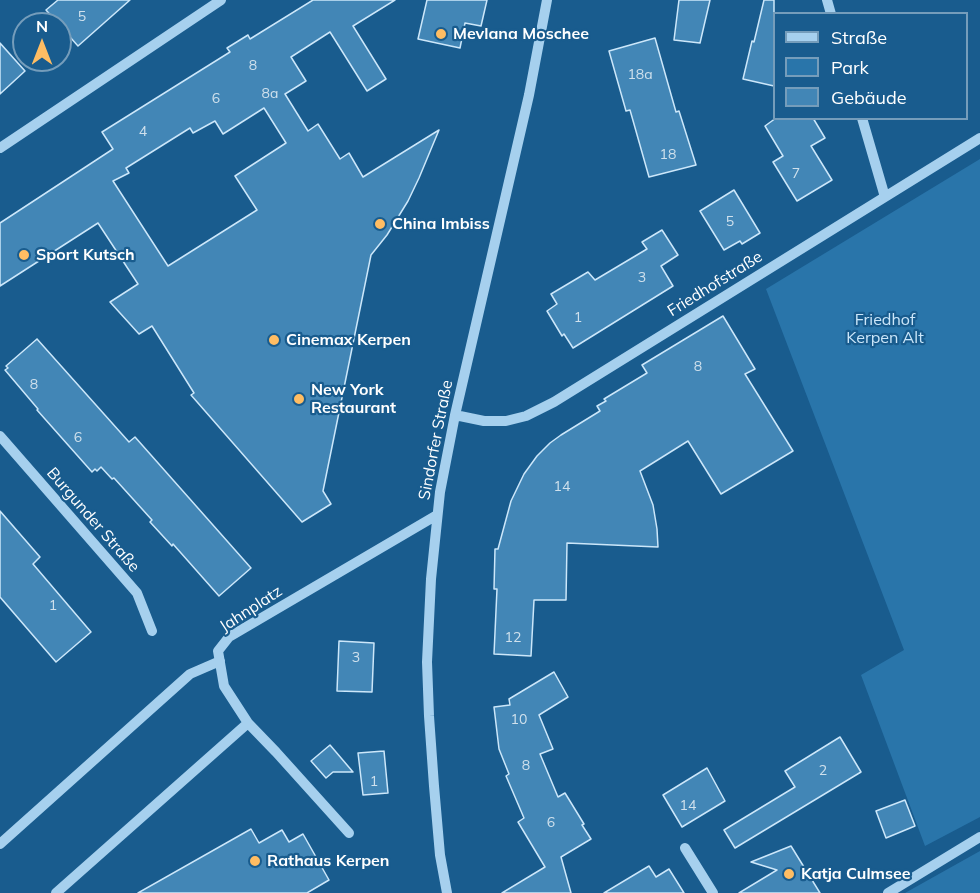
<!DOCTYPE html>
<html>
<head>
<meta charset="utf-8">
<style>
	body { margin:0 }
	#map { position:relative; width:980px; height:893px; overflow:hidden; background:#195c8e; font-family:Mulish,sans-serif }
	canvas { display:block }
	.legend { position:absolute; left:773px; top:12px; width:195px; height:108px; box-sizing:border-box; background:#195c8e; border:2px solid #759dbb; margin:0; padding:8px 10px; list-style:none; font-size:18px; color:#fff }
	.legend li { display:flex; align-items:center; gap:12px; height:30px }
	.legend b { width:30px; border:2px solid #759dbb }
	.north { position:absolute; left:12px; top:12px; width:60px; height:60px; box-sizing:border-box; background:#195c8e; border:2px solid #759dbb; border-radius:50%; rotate:0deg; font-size:16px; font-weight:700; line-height:24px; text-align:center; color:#fff }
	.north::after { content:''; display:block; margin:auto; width:21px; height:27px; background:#ffbd63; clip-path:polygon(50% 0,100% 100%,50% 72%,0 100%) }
</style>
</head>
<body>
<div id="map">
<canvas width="980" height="893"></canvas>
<ul class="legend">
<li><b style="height:8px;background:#a6d0ee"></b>Straße</li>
<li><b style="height:16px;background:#2975aa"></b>Park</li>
<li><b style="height:16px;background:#4286b6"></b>Gebäude</li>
</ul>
<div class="north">N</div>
</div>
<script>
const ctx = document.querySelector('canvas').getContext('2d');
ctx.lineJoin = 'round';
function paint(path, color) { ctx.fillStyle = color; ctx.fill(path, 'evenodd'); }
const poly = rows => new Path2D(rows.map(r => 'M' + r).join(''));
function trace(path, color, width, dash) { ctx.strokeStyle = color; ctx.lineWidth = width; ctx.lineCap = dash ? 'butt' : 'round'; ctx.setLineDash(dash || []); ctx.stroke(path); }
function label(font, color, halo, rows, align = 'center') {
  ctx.font = font + ' Mulish,sans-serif'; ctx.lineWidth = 4.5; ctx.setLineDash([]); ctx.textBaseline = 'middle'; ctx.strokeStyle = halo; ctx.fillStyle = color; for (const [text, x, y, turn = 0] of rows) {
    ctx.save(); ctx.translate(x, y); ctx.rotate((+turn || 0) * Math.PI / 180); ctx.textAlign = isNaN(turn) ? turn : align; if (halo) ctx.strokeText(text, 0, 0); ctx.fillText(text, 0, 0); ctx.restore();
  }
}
paint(poly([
	[980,159,980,817,925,846,861,675,904,650,766,289],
	[980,851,980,893,905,893]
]), '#2975aa');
const building = poly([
	[58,0,130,0,78,46,46,10,58,0],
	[313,0,395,0,353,26,386,79,367,91,330,32,291,57,306,81,285,94,308,131,318,124,340,159,349,153,363,177,439,130,419,178,408,201,387,235,371,255,323,491,331,504,302,522,191,395,194,393,152,326,139,334,110,302,138,284,98,223,0,286,0,223,113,149,102,132,230,52,227,48,248,35,250,39,313,0],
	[264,108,286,143,235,176,257,210,168,266,113,181,129,173,126,168,190,128,193,133,215,121,223,134,264,108],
	[427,0,487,0,481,26,465,23,460,48,418,39,427,0],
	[679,0,710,0,700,43,674,40,679,0],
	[764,0,774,0,774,86,743,79,752,41,754,42,764,0],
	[655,38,676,112,679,111,696,165,649,177,630,110,626,111,609,51,655,38],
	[0,43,25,71,0,94,0,43],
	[776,118,813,118,825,138,811,146,832,180,797,201,773,162,783,156,765,126,776,118],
	[734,190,760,233,742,244,740,241,724,250,700,211,734,190],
	[662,230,678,255,661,266,673,286,573,348,564,334,562,336,547,311,557,304,551,294,588,272,595,280,647,249,642,242,662,230],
	[723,316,755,369,745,374,793,451,721,494,688,441,640,471,653,505,657,529,658,547,567,543,566,600,534,600,531,656,494,654,497,589,494,589,495,549,498,549,511,501,524,474,537,456,550,443,561,435,600,411,597,406,606,401,604,399,647,373,642,365,723,316],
	[37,339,129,442,135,437,251,568,219,596,173,544,172,546,150,522,152,520,114,478,112,479,101,467,97,471,95,469,92,472,37,410,38,409,5,370,8,368,6,366,37,339],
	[0,511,40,557,33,564,91,632,56,662,0,597,0,511],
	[339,641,374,643,372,692,337,691,339,641],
	[554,672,568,697,539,715,553,749,540,754,558,797,565,793,584,824,582,825,591,839,561,857,571,893,502,893,545,867,518,822,524,818,506,776,509,774,499,749,494,707,510,705,509,699,554,672],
	[840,737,861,772,735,848,724,830,795,787,785,771,840,737],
	[330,745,353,772,333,772,326,778,311,761,330,745],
	[384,751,388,793,363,795,358,753,384,751],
	[707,768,725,801,682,827,663,795,707,768],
	[905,800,915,826,886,838,876,811,905,800],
	[251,829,259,843,282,830,289,842,303,834,329,880,307,893,138,893,251,829],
	[791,846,820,893,739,893,777,870,751,862,791,846],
	[649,866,656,877,669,869,684,893,604,893,649,866]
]);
paint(building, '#4286b6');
trace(building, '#cce7fa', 1.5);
trace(poly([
	[827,0,831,14],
	[862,118,885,197],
	[0,148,221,0],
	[455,415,484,421,506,421,526,416,554,402,980,138],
	[0,436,137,593,152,631],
	[349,833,276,752,248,723,224,686,218,651,229,637,437,515],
	[0,844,190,674,220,661],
	[685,848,713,893],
	[56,893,248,723],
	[447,893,440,855,434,786,429,716,427,662,431,579,440,492,455,415,529,95,547,0],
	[888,893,980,837]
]), '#a6d0ee', 10);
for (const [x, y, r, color] of [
	[441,34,6,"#ffbd63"],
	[380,224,6,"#ffbd63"],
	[24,255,6,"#ffbd63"],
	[274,340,6,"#ffbd63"],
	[299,399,6,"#ffbd63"],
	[255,861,6,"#ffbd63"],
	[789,874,6,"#ffbd63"]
]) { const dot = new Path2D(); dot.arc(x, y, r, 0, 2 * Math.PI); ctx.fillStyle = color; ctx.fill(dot); trace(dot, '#195c8e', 2); }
label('14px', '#d0e1ed', null, [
	["5",82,17],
	["8",253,66],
	["18a",640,75],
	["8a",270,94],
	["6",216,99],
	["4",143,132],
	["18",668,155],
	["7",796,174],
	["5",730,222],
	["3",642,278],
	["1",578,318],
	["8",698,367],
	["8",34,385],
	["6",78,438],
	["14",562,487],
	["1",53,606],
	["12",513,638],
	["3",356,658],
	["10",519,720],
	["8",526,766],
	["2",823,771],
	["1",374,782],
	["14",688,806],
	["6",551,823]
]);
label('bold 16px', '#fff', '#195c8e', [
	["Mevlana Moschee",453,34],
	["China Imbiss",392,224],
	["Sport Kutsch",36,255],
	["Cinemax Kerpen",286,340],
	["New York",311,390],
	["Restaurant",311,408],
	["Rathaus Kerpen",267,861],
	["Katja Culmsee",801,874]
], 'left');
label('16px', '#fff', '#195c8e', [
	["Friedhofstraße",715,284,-32],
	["Sindorfer Straße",436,440,-79],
	["Burgunder Straße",93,520,49],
	["Jahnplatz",251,609,-33]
]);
label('16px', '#cce7fa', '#195c8e', [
	["Friedhof",885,320],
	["Kerpen Alt",885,338]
]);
</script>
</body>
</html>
